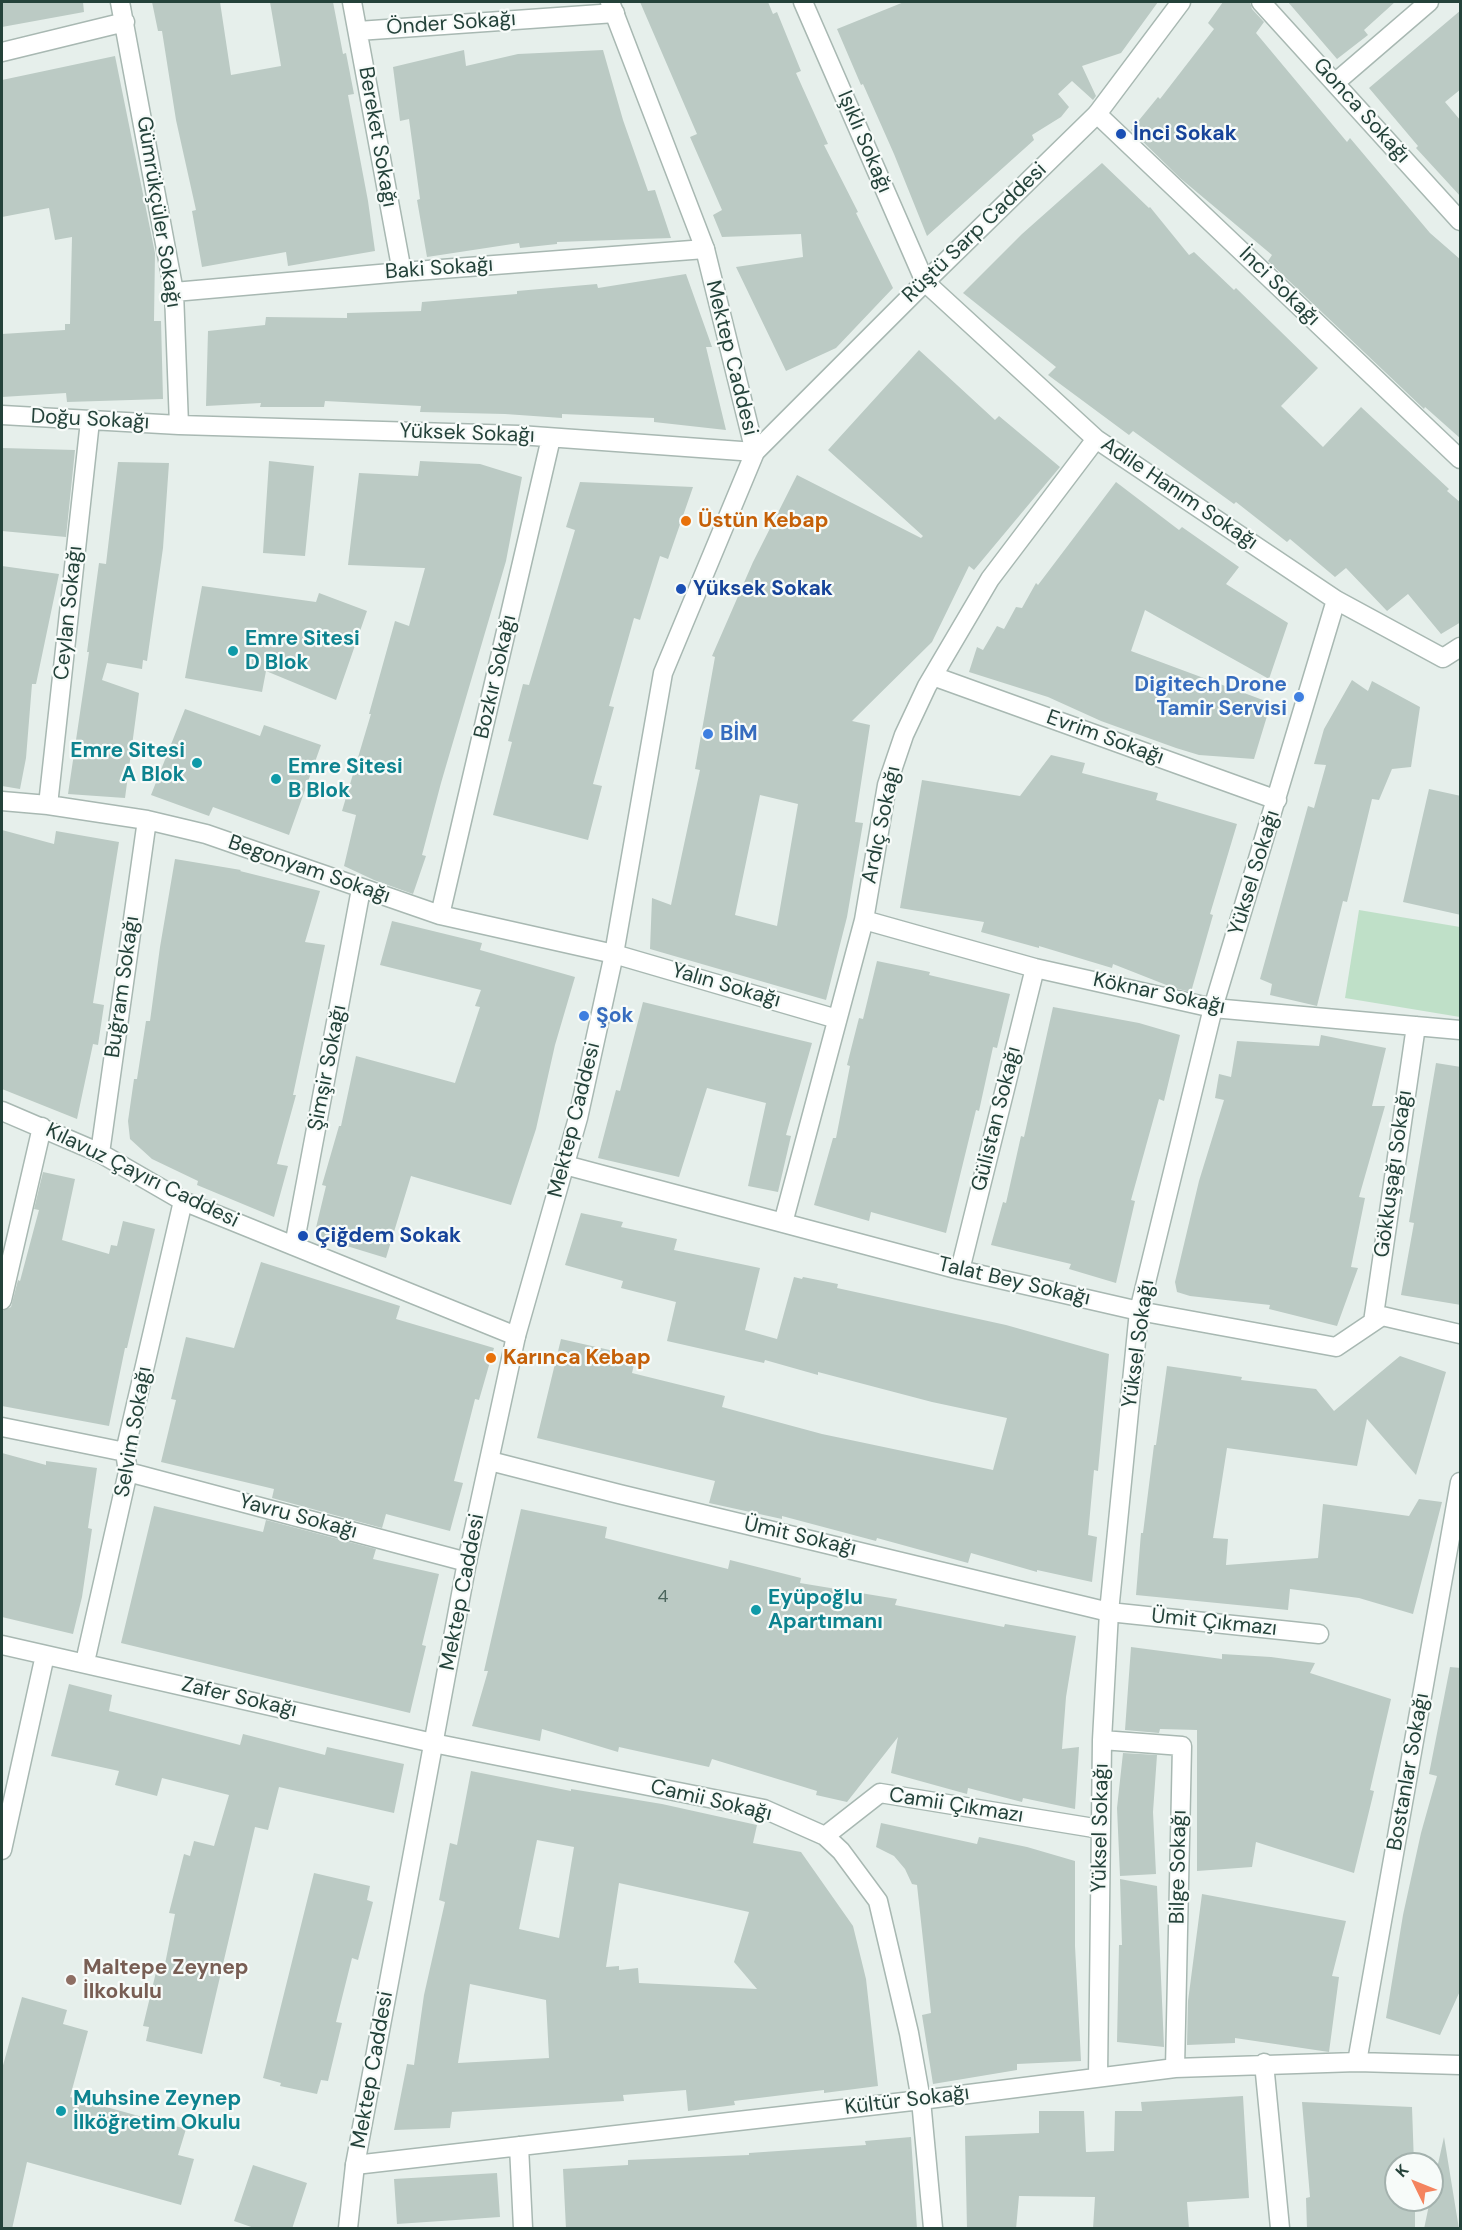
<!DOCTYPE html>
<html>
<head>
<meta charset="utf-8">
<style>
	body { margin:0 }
	#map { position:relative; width:1462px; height:2230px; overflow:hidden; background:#e6efeb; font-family:"DM Sans",sans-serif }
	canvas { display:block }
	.frame { position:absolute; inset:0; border:3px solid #24423a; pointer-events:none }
	.north { position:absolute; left:1384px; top:2152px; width:60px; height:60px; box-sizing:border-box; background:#f7fbf9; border:2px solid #a3b1ad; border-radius:50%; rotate:313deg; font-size:16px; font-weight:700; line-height:24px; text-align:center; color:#24423a }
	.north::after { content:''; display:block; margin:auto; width:21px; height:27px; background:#f4845f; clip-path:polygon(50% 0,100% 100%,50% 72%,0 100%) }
</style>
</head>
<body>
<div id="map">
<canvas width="1462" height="2230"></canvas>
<div class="frame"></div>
<div class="north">K</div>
</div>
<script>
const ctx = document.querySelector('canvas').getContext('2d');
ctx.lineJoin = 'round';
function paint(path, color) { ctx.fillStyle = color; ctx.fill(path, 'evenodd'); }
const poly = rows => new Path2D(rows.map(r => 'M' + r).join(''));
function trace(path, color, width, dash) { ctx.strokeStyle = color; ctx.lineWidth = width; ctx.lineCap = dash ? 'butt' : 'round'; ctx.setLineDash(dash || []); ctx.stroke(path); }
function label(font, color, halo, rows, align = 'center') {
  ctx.font = font + ' "DM Sans",sans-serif'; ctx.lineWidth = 4.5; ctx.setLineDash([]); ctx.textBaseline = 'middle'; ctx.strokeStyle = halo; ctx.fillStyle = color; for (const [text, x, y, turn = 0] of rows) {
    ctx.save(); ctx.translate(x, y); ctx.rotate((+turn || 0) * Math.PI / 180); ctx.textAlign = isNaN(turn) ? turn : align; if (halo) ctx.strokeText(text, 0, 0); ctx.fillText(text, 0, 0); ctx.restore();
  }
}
paint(poly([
	[1359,910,1460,927,1460,1017,1345,998]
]), '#bfe0c8');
paint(poly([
	[2,2,83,2,84,12,2,27],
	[152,2,220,2,231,75,281,66,270,2,333,2,343,54,346,53,354,94,348,95,368,201,375,251,288,266,286,252,202,267,192,211,196,210,176,120,162,31,158,31],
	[640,2,768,2,773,14,777,12,801,71,796,73,828,144,824,145,858,212,856,213,893,288,836,348,786,371,736,267,803,257,801,234,722,237,713,215,722,210,690,137,697,134],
	[904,2,1158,2,1121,53,1082,66,1096,96,1093,100,1072,81,1058,94,1069,107,1061,117,1032,135,1034,140,927,236,894,154,863,84,861,85,837,29],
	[1223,2,1250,2,1252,9,1264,22,1256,33,1347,142,1350,138,1430,233,1461,260,1461,439,1425,407,1424,409,1268,261,1272,255,1180,178,1131,130,1158,97,1160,99,1214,29,1208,23],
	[1288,2,1395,2,1364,30,1368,35,1337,59],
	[1461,10,1461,89,1445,102,1461,121,1461,197,1416,148,1418,146,1369,88],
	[464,50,466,66,518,54,603,50,623,120,648,191,655,190,671,238,557,242,557,244,520,248,519,243,427,257,417,200,420,199,409,119,400,121,393,67],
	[115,56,155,253,154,321,161,321,163,399,67,402,66,393,2,397,2,334,65,330,65,324,70,324,72,237,55,240,49,208,2,217,2,80],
	[1102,163,1149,208,1150,207,1189,255,1194,252,1234,290,1236,288,1318,368,1281,406,1323,447,1361,407,1449,489,1447,491,1461,503,1461,622,1441,634,1408,594,1387,611,1346,568,1335,577,1290,539,1287,542,1236,502,1234,504,1133,431,1129,435,1048,375,1056,367,963,293,1022,234],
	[686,274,712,347,706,347,726,430,654,422,654,418,562,414,562,418,505,414,420,412,421,406,325,401,324,407,260,407,261,403,206,406,208,331,265,325,266,317,347,318,347,313,421,311,422,302,517,294,517,291,597,284,598,288],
	[919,350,995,420,999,416,1060,467,974,570,969,566,932,642,852,721,870,725,855,822,863,823,847,917,826,1000,650,949,652,898,671,905,700,770,695,769,715,657,712,656,753,562,797,475,921,538,923,536,828,450],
	[760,795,798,804,777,926,735,915],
	[2,448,75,450,66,537,2,531],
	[269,461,314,466,305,556,263,553],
	[420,461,480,464,522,477,506,561,441,783,422,855,426,856,413,894,374,880,344,866,356,815,342,811,371,714,369,714,395,621,409,626,425,568,348,565,359,473,418,476],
	[118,462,169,463,163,548,147,661,143,660,142,669,107,663,102,680,139,693,125,798,68,794,89,652,87,652,99,563,106,564],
	[580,482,693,487,668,559,660,556,640,620,634,618,609,706,614,707,593,784,602,786,588,840,493,815,512,742,508,741,523,684,529,685,575,530,566,527],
	[1116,482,1179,530,1182,527,1239,567,1226,584,1288,623,1269,679,1145,610,1131,651,1271,703,1254,759,1199,755,1176,748,1101,721,1048,697,969,672,977,647,983,650,997,626,1004,629,1016,607,1022,608,1036,583,1038,585],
	[2,566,59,574,36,684,32,684,26,758,20,789,2,786],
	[202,586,316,602,319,593,367,611,336,700,266,671,262,692,185,678],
	[1352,680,1368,691,1372,681,1420,707,1411,767,1392,769,1379,800,1372,799,1347,902,1343,901,1317,1006,1270,995,1272,984,1260,979,1308,806,1314,808,1326,765,1314,764,1324,729],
	[185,709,260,736,264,725,321,745,289,835,213,807,209,816,151,795],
	[1051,755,1085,763,1082,773,1158,793,1156,800,1237,824,1210,914,1213,915,1191,992,1174,988,1113,964,1112,968,1039,946,1039,948,981,932,984,922,900,908,922,780,1020,796],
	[1429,789,1461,796,1461,915,1403,902],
	[2,830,54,844,56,831,119,842,93,1003,104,1005,98,1045,93,1044,77,1119,2,1089],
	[175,859,241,870,240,871,320,891,305,942,325,945,293,1095,296,1095,277,1164,288,1166,274,1217,197,1185,198,1181,152,1159,130,1139,128,1121,134,1079,137,1079,146,1021,150,1021,160,947],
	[392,921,482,943,480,950,575,977,555,1045,536,1129,511,1205,411,1176,386,1258,314,1236,326,1186,322,1185,339,1126,341,1126,356,1056,455,1083,480,1007,475,1006,481,990,380,965],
	[877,961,930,972,929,975,1010,994,997,1048,993,1047,979,1111,976,1110,946,1233,871,1212,869,1221,814,1205,833,1138,836,1138,850,1066,847,1065,859,1018,863,1019],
	[643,1002,812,1043,786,1135,791,1136,778,1192,748,1186,766,1103,707,1088,679,1177,598,1158,616,1090,620,1091],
	[1053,1007,1139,1023,1180,1035,1164,1101,1159,1099,1131,1200,1135,1201,1116,1283,1069,1269,1071,1264,991,1245,1003,1202,1006,1203,1021,1136,1024,1137],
	[1321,1035,1386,1048,1372,1106,1385,1106,1359,1197,1365,1198,1351,1267,1358,1268,1337,1326,1269,1309,1270,1305,1190,1296,1177,1292,1175,1282,1199,1181,1224,1100,1215,1098,1219,1074,1231,1077,1237,1041,1319,1046],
	[1436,1063,1461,1067,1461,1305,1401,1295,1414,1223,1409,1222],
	[43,1172,75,1179,62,1240,109,1254,111,1245,117,1246,123,1221,155,1229,127,1348,125,1348,109,1426,2,1406,2,1311,11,1307,18,1280,20,1281,39,1210,34,1209],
	[581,1213,623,1222,621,1227,677,1239,674,1250,760,1268,745,1330,777,1339,794,1277,802,1279,803,1277,838,1284,837,1288,1006,1325,1109,1354,1098,1471,1094,1470,1088,1535,1097,1537,1092,1582,1037,1570,1037,1572,971,1553,968,1563,877,1538,876,1541,782,1516,782,1519,709,1503,715,1481,537,1438,561,1339,636,1356,632,1373,725,1396,722,1407,822,1434,993,1470,1007,1418,932,1402,818,1372,818,1375,765,1360,764,1363,667,1341,676,1302,621,1288,623,1281,565,1265],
	[261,1262,400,1306,396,1319,494,1348,479,1400,475,1399,454,1481,463,1483,450,1531,386,1514,382,1528,272,1498,274,1489,161,1462,176,1400,171,1399,186,1337,234,1348],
	[1400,1356,1446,1372,1416,1475,1367,1419,1357,1466,1227,1448,1213,1538,1228,1539,1226,1565,1318,1558,1323,1504,1409,1516,1419,1499,1442,1502,1413,1614,1359,1598,1290,1589,1288,1610,1136,1595,1141,1533,1143,1533,1154,1445,1156,1445,1167,1366,1242,1377,1241,1380,1316,1389,1334,1411],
	[2,1453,46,1465,46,1461,97,1468,88,1528,92,1529,82,1597,73,1634,2,1617],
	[154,1506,263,1532,266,1520,376,1549,373,1559,439,1574,422,1645,426,1646,410,1713,121,1643],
	[521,1509,607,1527,605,1538,728,1569,730,1560,801,1578,800,1583,897,1599,895,1605,1004,1627,1005,1624,1076,1636,1066,1697,1062,1749,1079,1747,1075,1809,1023,1798,1022,1802,968,1788,967,1794,891,1773,898,1737,847,1802,816,1795,817,1791,712,1759,709,1767,619,1747,618,1752,542,1729,540,1741,472,1726,488,1671,484,1671],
	[1131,1647,1222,1659,1222,1654,1271,1657,1315,1663,1310,1673,1391,1699,1370,1790,1374,1791,1354,1873,1256,1842,1252,1867,1197,1871,1197,1730,1160,1729,1159,1733,1125,1730],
	[1450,1667,1461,1668,1461,1984,1460,1991,1440,2035,1386,2018,1403,1915,1421,1833,1437,1776,1429,1774],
	[69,1684,112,1695,109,1711,240,1745,243,1734,325,1755,327,1747,404,1764,394,1813,279,1787,268,1830,255,1827,202,2054,146,2041,149,2027,143,2026,157,1968,164,1969,175,1914,169,1913,184,1854,190,1856,194,1841,214,1846,229,1795,162,1778,157,1796,115,1785,119,1771,51,1756],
	[1123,1753,1157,1755,1153,1812,1156,1874,1120,1876,1117,1808],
	[471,1771,571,1791,571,1789,662,1804,757,1825,753,1843,801,1852,853,1926,866,1979,878,2086,824,2093,824,2090,734,2101,735,2105,688,2111,686,2090,623,2095,624,2101,452,2112,450,2128,394,2130,407,2064,414,2065,424,1995,445,1902,439,1900,450,1843,457,1845],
	[537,1840,574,1847,559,1938,519,1929],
	[619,1883,749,1912,734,1962,757,1989,639,1983,638,1968,619,1970,619,1966,606,1967],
	[470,1984,546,2000,549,2058,458,2063],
	[881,1823,977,1844,979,1837,1027,1847,1075,1861,1075,1946,1081,2061,1017,2064,1017,2070,933,2084,922,2015,931,2013,917,1885,912,1884,905,1869,894,1856,876,1847],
	[314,1873,370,1886,367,1900,373,1902,358,1960,352,1958,336,2022,342,2023,328,2081,321,2080,317,2094,280,2086,281,2083,263,2078],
	[1120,1879,1157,1886,1164,2047,1117,2042,1119,1945,1122,1945],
	[1202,1894,1346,1921,1332,1976,1339,1977,1329,2052,1235,2038,1235,2043,1187,2045,1188,2001],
	[22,1997,67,2010,63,2024,88,2031,70,2097,186,2129,178,2155,194,2159,181,2205,27,2162,12,2229,2,2229,2,2069],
	[1243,2096,1249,2198,1187,2202,1189,2229,1093,2229,1095,2197,1019,2196,1016,2229,967,2229,965,2136,1039,2133,1039,2111,1084,2111,1086,2152,1114,2151,1115,2111,1142,2111,1141,2102],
	[1302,2102,1412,2107,1414,2164,1396,2164,1396,2200,1415,2200,1415,2229,1307,2229,1306,2198,1310,2197],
	[911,2137,917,2229,566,2229,563,2169,628,2165,628,2160,749,2155,749,2153,866,2145,865,2141],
	[1444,2137,1459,2229,1424,2229,1430,2200,1432,2200,1432,2191],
	[253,2165,307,2183,292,2229,257,2229,234,2221],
	[497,2173,500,2217,397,2224,394,2179]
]), '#bbcac4');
const minor = poly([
	[120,2,174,292,179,425],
	[352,2,402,272],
	[803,2,925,282,1096,439,1336,600,1443,658,1460,647],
	[1261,2,1460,221],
	[358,31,615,13],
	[2,52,125,22],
	[1336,82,1429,2],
	[1097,114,1460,459],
	[174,292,402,272,705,249],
	[2,415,179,425,519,435,755,452],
	[933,676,1277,800],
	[2,801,48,805,147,820,206,834,440,915,614,954,837,1019],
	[48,805,90,421],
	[440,915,551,438],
	[864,920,1035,968,1213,1008,1460,1030],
	[2,1111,100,1153,183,1201,516,1336],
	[100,1153,147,820],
	[565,1165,960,1270,1139,1311,1336,1347,1382,1316,1460,1334],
	[783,1223,864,920,887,785,904,735,927,686,990,579,1096,439],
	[294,1246,361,889],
	[960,1270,1035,968],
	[2,1300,42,1127],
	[1373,1322,1416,1026],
	[2,1427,125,1452],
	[490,1461,619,1494,1109,1612,1319,1634],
	[128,1472,467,1562],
	[2,1645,433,1743,764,1809,825,1836,841,1851,878,1901,909,2033,921,2100,933,2228],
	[85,1662,128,1472,125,1452,183,1201],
	[1102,1740,1182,1746,1175,2068],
	[825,1836,880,1793,1100,1829],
	[2,1850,45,1655],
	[1357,2062,1460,1482],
	[1264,2063,1280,2228],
	[1098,2077,1102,1740,1109,1612,1139,1311,1213,1008,1336,600],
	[519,2146,523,2228],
	[355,2165,921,2100,1175,2068,1357,2062,1460,2065]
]);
const tertiary = poly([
	[755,452,925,282,1097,114,1181,2],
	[348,2228,355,2165,467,1562,516,1336,578,1118,614,954,663,673,755,452,705,249,610,2]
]);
trace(minor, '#a8b8b2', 21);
trace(tertiary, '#a8b8b2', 21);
trace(minor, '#fff', 18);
trace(tertiary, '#fff', 18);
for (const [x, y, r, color] of [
	[1121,134,6,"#1a4fb4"],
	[686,521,6,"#e8710a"],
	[681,589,6,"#1a4fb4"],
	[233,651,6,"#0f9aa8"],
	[1299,697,6,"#3f7fe0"],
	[708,734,6,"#3f7fe0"],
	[197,763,6,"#0f9aa8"],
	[276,779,6,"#0f9aa8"],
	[584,1016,6,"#3f7fe0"],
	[303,1236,6,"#1a4fb4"],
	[491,1358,6,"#e8710a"],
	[756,1610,6,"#0f9aa8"],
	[71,1980,6,"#8d6e63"],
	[61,2111,6,"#0f9aa8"]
]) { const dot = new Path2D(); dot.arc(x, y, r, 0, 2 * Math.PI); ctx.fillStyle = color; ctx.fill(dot); trace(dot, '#f7fbf9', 2); }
label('18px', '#4a645c', null, [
	["4",663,1597]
]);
label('21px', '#24423a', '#f7fbf9', [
	["Önder Sokağı",451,24,-4],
	["Gonca Sokağı",1361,111,48],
	["Bereket Sokağı",377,137,80],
	["Işıklı Sokağı",864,142,67],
	["Gümrükçüler Sokağı",158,212,81],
	["Rüştü Sarp Caddesi",975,233,-44],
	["Baki Sokağı",439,269,-4],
	["İnci Sokağı",1279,287,44],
	["Mektep Caddesi",731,358,76],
	["Doğu Sokağı",90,420,3],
	["Yüksek Sokağı",467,434,2],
	["Adile Hanım Sokağı",1179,494,34],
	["Ceylan Sokağı",69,613,-84],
	["Bozkır Sokağı",496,677,-77],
	["Evrim Sokağı",1105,738,20],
	["Ardıç Sokağı",882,825,-78],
	["Begonyam Sokağı",309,870,19],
	["Yüksel Sokağı",1255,873,-73],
	["Yalın Sokağı",726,986,16],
	["Buğram Sokağı",123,987,-82],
	["Köknar Sokağı",1159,994,12],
	["Şimşir Sokağı",328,1068,-79],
	["Gülistan Sokağı",997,1119,-76],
	["Mektep Caddesi",575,1120,-76],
	["Gökkuşağı Sokağı",1394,1174,-82],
	["Kılavuz Çayırı Caddesi",142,1176,26],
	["Talat Bey Sokağı",1014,1282,13],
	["Yüksel Sokağı",1139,1344,-82],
	["Selvim Sokağı",134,1432,-80],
	["Yavru Sokağı",298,1517,15],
	["Ümit Sokağı",800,1537,13],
	["Mektep Caddesi",463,1592,-79],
	["Ümit Çıkmazı",1214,1623,6],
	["Zafer Sokağı",239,1698,13],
	["Bostanlar Sokağı",1409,1772,-80],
	["Camii Sokağı",711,1801,13],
	["Camii Çıkmazı",956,1806,9],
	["Yüksel Sokağı",1101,1828,-89],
	["Bilge Sokağı",1179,1867,-89],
	["Mektep Caddesi",373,2070,-80],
	["Kültür Sokağı",907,2101,-7]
]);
label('bold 21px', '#164399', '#f7fbf9', [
	["İnci Sokak",1133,134],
	["Yüksek Sokak",693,589],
	["Çiğdem Sokak",315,1236]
], 'left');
label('bold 21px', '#c56008', '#f7fbf9', [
	["Üstün Kebap",698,521],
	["Karınca Kebap",503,1358]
], 'left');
label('bold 21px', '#0d838f', '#f7fbf9', [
	["Emre Sitesi",245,639],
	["D Blok",245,663],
	["Emre Sitesi",185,751,"right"],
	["A Blok",185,775,"right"],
	["Emre Sitesi",288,767],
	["B Blok",288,791],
	["Eyüpoğlu",768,1598],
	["Apartımanı",768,1622],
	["Muhsine Zeynep",73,2099],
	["İlköğretim Okulu",73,2123]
], 'left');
label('bold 21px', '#366cbe', '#f7fbf9', [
	["Digitech Drone",1287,685,"right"],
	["Tamir Servisi",1287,709,"right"],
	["BİM",720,734],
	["Şok",596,1016]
], 'left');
label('bold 21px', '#785e54', '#f7fbf9', [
	["Maltepe Zeynep",83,1968],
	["İlkokulu",83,1992]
], 'left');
</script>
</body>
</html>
